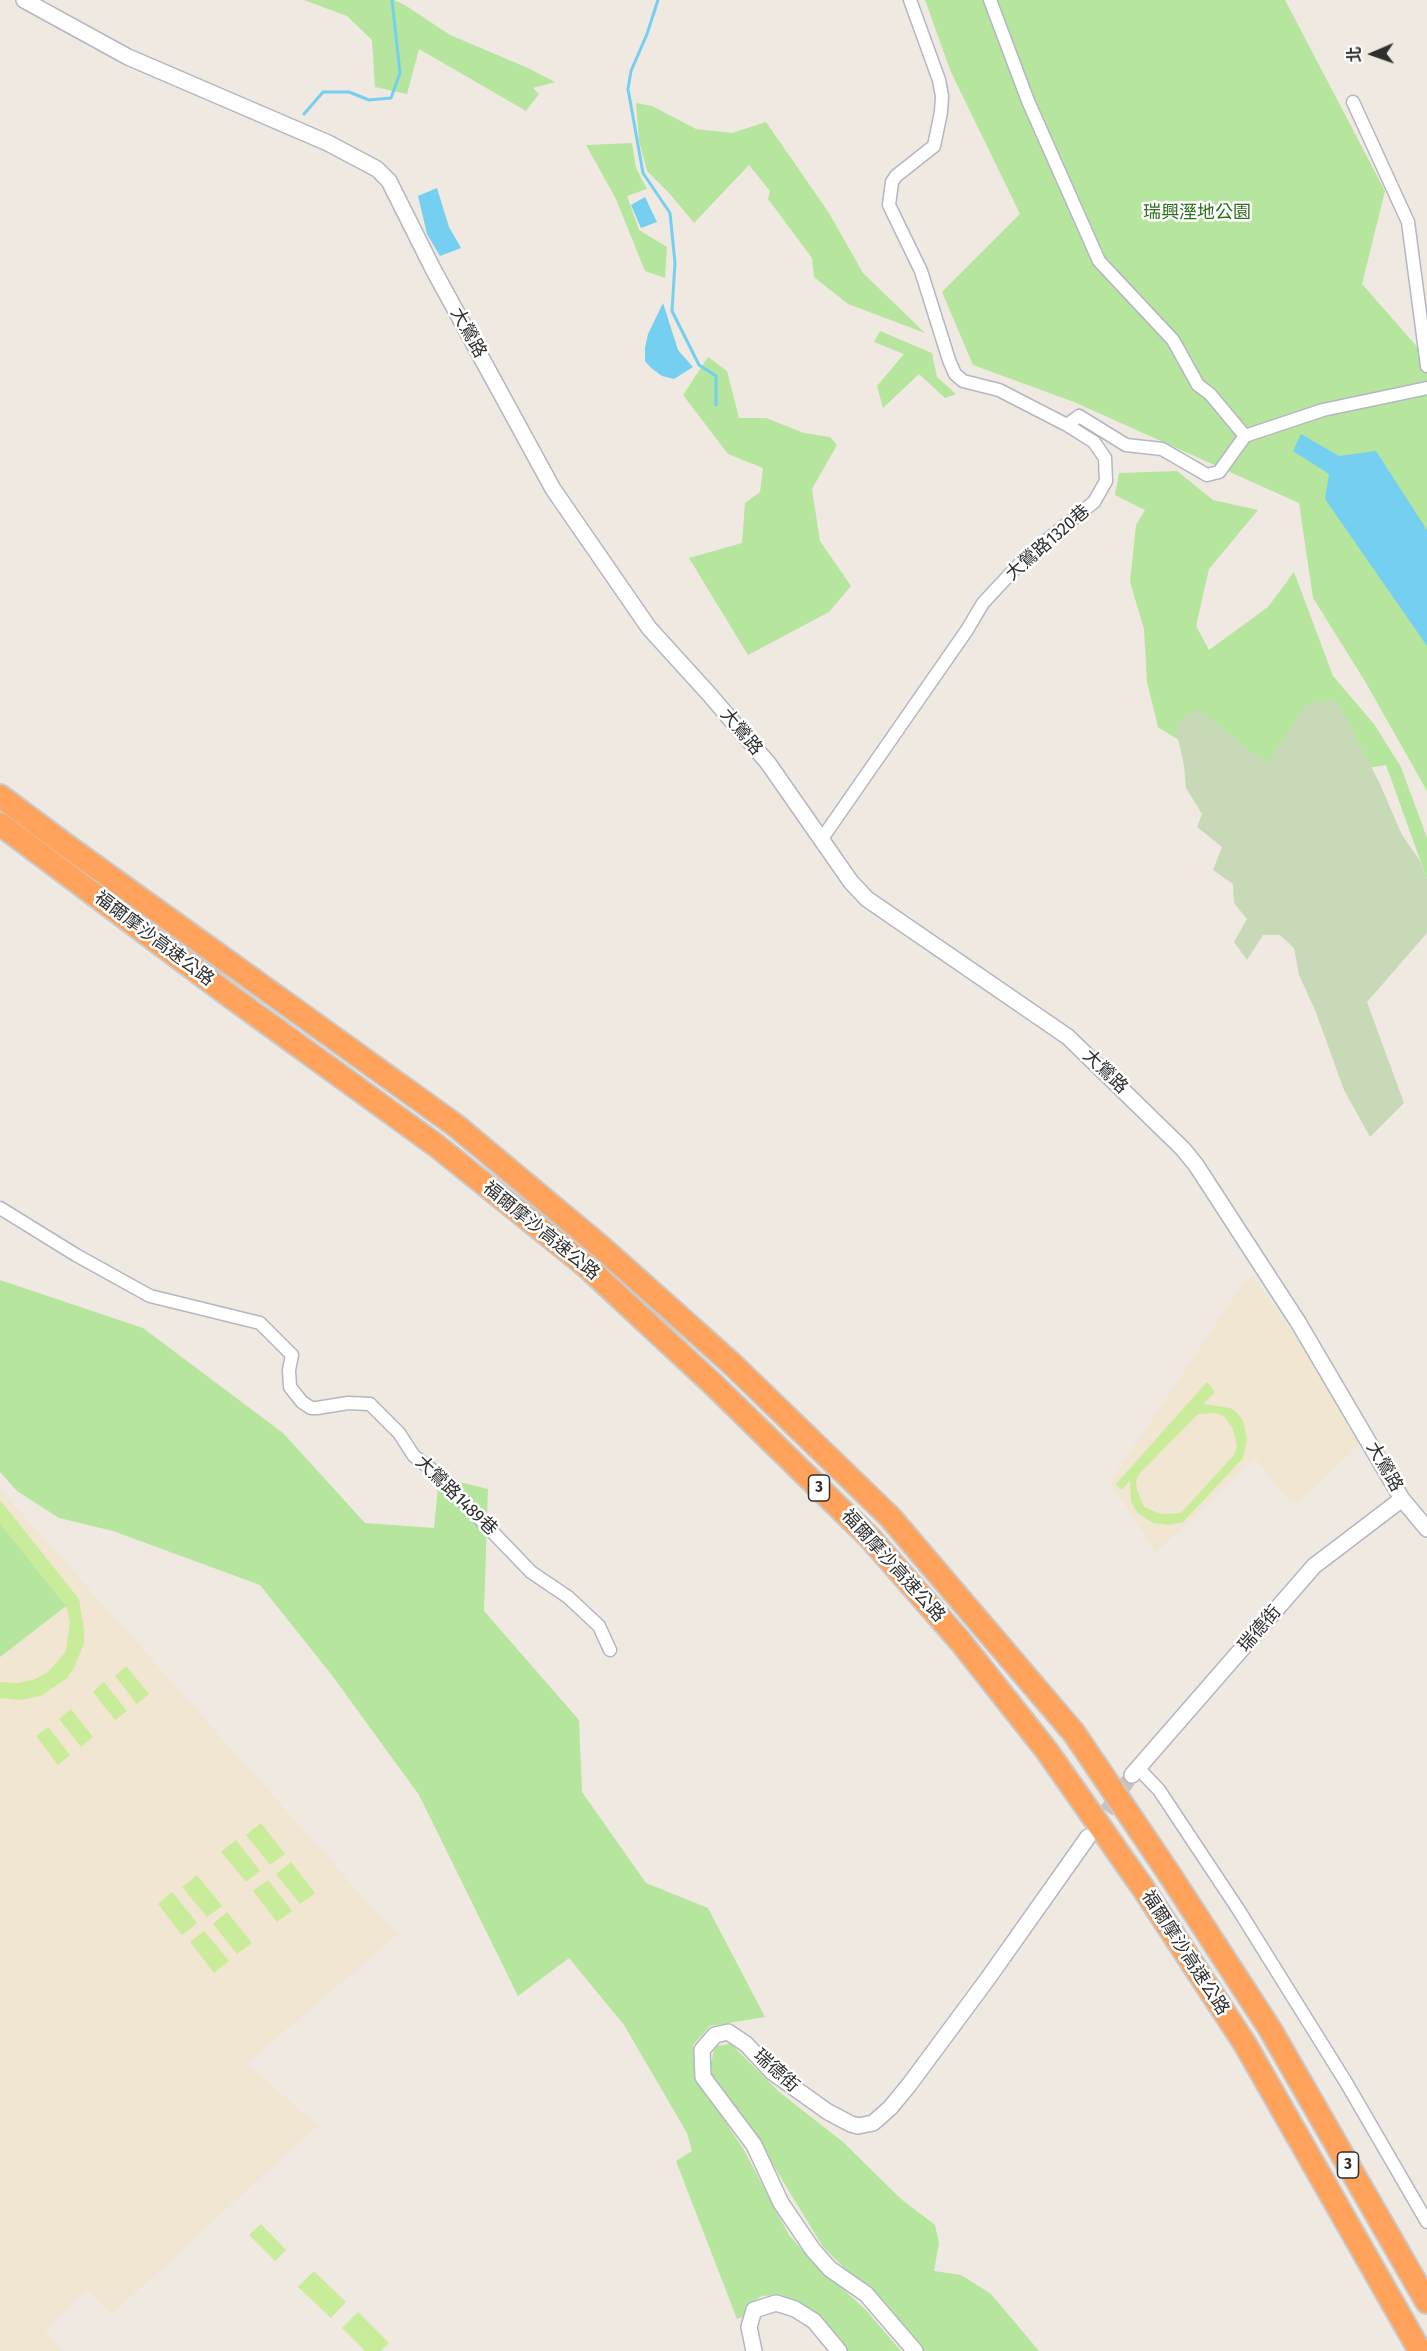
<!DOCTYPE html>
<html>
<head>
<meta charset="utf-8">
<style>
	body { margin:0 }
	#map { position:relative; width:1427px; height:2351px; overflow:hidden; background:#efe9e1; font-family:"Fira Sans Condensed","Noto Sans TC",sans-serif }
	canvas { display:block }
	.north { position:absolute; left:1343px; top:24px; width:60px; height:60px; -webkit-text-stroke:4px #fff; paint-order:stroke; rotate:268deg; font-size:16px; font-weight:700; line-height:24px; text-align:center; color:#2e2e2e }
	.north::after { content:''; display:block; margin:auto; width:21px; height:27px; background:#2e2e2e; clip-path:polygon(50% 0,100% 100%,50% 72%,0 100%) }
</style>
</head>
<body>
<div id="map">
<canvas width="1427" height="2351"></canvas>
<div class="north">北</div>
</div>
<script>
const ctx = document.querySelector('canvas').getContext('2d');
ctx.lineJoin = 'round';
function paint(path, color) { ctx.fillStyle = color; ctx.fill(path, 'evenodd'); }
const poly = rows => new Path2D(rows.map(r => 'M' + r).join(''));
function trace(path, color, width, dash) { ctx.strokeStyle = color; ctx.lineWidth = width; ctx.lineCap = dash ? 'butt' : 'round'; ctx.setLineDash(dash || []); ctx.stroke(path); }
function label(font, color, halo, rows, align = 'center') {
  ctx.font = font + ' "Fira Sans Condensed","Noto Sans TC",sans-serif'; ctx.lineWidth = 5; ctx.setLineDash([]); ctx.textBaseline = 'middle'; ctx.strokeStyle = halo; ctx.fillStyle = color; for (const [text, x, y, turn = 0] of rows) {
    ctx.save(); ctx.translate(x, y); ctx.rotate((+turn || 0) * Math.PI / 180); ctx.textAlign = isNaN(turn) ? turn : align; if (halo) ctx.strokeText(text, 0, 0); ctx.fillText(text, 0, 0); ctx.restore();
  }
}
paint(poly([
	[1252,1275,1323,1374,1360,1444,1297,1504,1291,1503,1254,1457,1156,1553,1110,1482,1234,1297],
	[0,1489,397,1935,247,2063,317,2126,112,2314,87,2289,45,2329,62,2351,0,2351]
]), '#f0e6d1');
paint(poly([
	[304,0,394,0,405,5,450,35,528,68,555,82,533,88,539,94,526,111,419,49,407,94,375,87,372,40,347,16],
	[925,0,1285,0,1385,191,1362,284,1427,358,1427,791,1366,683,1313,598,1299,503,1074,402,973,365,942,292,1020,214,951,72],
	[636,103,652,106,696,129,732,133,766,122,829,213,863,273,925,333,848,304,814,277,812,258,768,199,770,191,749,165,694,223,670,194,647,171,639,141],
	[632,143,636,168,647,189,627,196,639,230,667,247,665,278,645,271,616,199,586,145],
	[880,331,932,353,937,377,956,394,945,398,919,374,883,408,877,386,904,354,874,342],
	[708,357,727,371,739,418,766,418,804,433,830,437,837,445,812,489,820,541,851,586,829,612,748,655,689,558,742,543,745,503,760,492,763,468,728,454,683,395],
	[1177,471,1213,500,1258,510,1209,569,1196,626,1209,650,1268,607,1294,572,1333,676,1374,724,1401,767,1427,838,1427,879,1386,765,1338,773,1268,803,1211,760,1158,727,1147,682,1144,629,1130,582,1136,525,1145,510,1115,495,1119,473],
	[0,1280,143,1328,283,1433,365,1523,434,1528,439,1477,488,1489,484,1611,579,1720,582,1792,646,1883,708,1908,765,2017,710,2026,693,2045,696,2078,744,2150,789,2235,808,2257,866,2310,901,2351,848,2351,813,2311,797,2301,780,2295,761,2296,749,2306,743,2317,737,2319,676,2161,692,2151,687,2133,624,2025,569,1958,518,1996,419,1795,331,1674,260,1585,113,1531,59,1518,17,1491,0,1472],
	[0,1523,66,1606,0,1657],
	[731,2044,778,2091,843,2142,901,2199,935,2225,939,2243,934,2271,961,2275,991,2294,1039,2351,924,2351,913,2336,823,2247,747,2122,709,2072,715,2046]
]), '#b6e59e');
paint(poly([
	[1337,700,1380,784,1402,835,1420,861,1427,879,1427,933,1367,1002,1404,1103,1370,1137,1344,1090,1315,1010,1299,975,1294,948,1280,935,1263,935,1247,960,1234,942,1247,919,1234,903,1233,884,1213,870,1222,847,1197,827,1202,814,1186,788,1184,765,1175,725,1197,709,1267,763,1307,703]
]), '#c8d9b8');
paint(poly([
	[1207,1382,1215,1392,1203,1404,1230,1408,1236,1412,1243,1421,1247,1439,1243,1458,1183,1522,1169,1525,1153,1523,1138,1513,1131,1502,1130,1480,1122,1490,1116,1484],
	[1215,1413,1224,1416,1233,1429,1237,1446,1234,1455,1181,1513,1160,1514,1144,1507,1137,1490,1136,1481,1139,1474,1198,1414],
	[0,1500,79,1599,84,1629,84,1643,74,1668,67,1678,41,1696,20,1700,0,1698,0,1682,17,1683,33,1680,48,1672,66,1651,70,1621,66,1606,0,1523],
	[126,1666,149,1694,137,1704,115,1676],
	[104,1682,127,1711,115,1720,93,1692],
	[71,1709,93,1737,81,1747,59,1719],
	[48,1727,70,1755,58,1765,36,1736],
	[261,1823,285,1854,270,1865,246,1835],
	[236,1840,260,1871,246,1882,221,1852],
	[291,1862,315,1893,300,1904,276,1874],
	[197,1875,222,1906,207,1917,182,1887],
	[268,1880,292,1911,277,1922,253,1891],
	[172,1892,197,1923,182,1935,158,1904],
	[227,1912,252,1943,237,1954,213,1924],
	[204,1931,229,1961,214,1973,190,1942],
	[261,2224,286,2250,275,2261,249,2235],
	[314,2271,346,2302,331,2318,298,2287],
	[358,2312,389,2343,381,2351,365,2351,342,2328]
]), '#c9ec9a');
paint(poly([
	[437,188,449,227,461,248,440,256,427,234,418,196],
	[645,197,657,222,641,228,631,205],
	[663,303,678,350,693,367,674,379,662,376,651,368,645,361,645,348,648,334],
	[1301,434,1339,456,1376,451,1427,530,1427,646,1325,499,1329,474,1293,451]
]), '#75cff0');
trace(poly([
	[658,0,647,34,631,71,628,89,643,173,670,213,675,263,672,311,699,365,716,376,716,405],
	[304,114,323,92,349,92,369,100,391,98,400,73,392,0]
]), '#75cff0', 3);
trace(poly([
	[1093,1830,1132,1775]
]), '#c8c4bd', 15, [15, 8]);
const minor = poly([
	[990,0,1028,101,1099,261,1173,340,1198,385,1210,394,1245,436],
	[1353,102,1408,222,1427,366],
	[1067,425,1079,416,1126,445,1162,449,1207,475,1219,472,1245,436,1323,410,1427,388],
	[821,840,967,630,983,603,1026,557,1094,502,1106,481,1105,458,1094,442,1067,425,999,390,963,381,955,374,949,360,921,271,889,205,892,182,896,176,934,146,941,112,942,96,939,80,910,0],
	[0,1208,76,1255,150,1296,260,1323,292,1355,289,1370,290,1387,302,1402,311,1408,317,1408,348,1403,370,1404,399,1433,414,1456,435,1472,531,1572,568,1597,599,1626,610,1650],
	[1138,1768,1159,1790,1238,1909,1347,2084,1427,2222]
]);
const tertiary = poly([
	[24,0,128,57,328,143,377,169,389,181,433,269,553,489,649,628,709,694,768,763,851,882,867,899,1068,1037,1183,1149,1196,1165,1298,1322,1402,1499,1427,1529],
	[1132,1775,1314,1566,1402,1499],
	[754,2351,749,2327,754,2310,776,2303,795,2309,814,2321,839,2351],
	[915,2351,866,2294,830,2269,813,2250,781,2203,754,2145,703,2077,702,2050,715,2035,728,2032,746,2044,772,2072,828,2112,851,2124,858,2126,873,2123,890,2108,909,2085,989,1977,1088,1837]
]);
const motorway = poly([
	[0,796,71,849,455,1125,601,1247,732,1364,890,1517,1074,1733,1168,1872,1270,2029,1427,2302],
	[0,824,230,996,437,1146,586,1266,715,1386,871,1539,960,1641,1047,1751,1143,1888,1245,2044,1420,2351]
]);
trace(minor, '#b4b7c1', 15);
trace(tertiary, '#b4b7c1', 18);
trace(motorway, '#c9c9c9', 26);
trace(minor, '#fff', 12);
trace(tertiary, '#fff', 15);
trace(motorway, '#ffa35c', 22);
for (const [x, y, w] of [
	[819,1488,21],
	[1348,2165,21]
]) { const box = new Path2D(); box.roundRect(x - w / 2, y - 13, w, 26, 4.5); ctx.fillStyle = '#fff'; ctx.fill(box); trace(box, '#2e2e2e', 1.5); }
label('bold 16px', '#2e2e2e', null, [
	["3",819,1488],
	["3",1348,2165]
]);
label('18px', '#2c6e1b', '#fff', [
	["瑞興溼地公園",1197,213]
]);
label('18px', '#2e2e2e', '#fff', [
	["大鶯路",468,333,61],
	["大鶯路1320巷",1048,543,-41],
	["大鶯路",741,732,50],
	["福爾摩沙高速公路",154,939,37],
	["大鶯路",1105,1072,44],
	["福爾摩沙高速公路",541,1231,39],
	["大鶯路",1384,1467,60],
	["大鶯路1489巷",456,1496,44],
	["福爾摩沙高速公路",893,1566,48],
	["瑞德街",1260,1629,-49],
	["福爾摩沙高速公路",1185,1953,57],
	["瑞德街",776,2071,42]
]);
</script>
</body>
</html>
